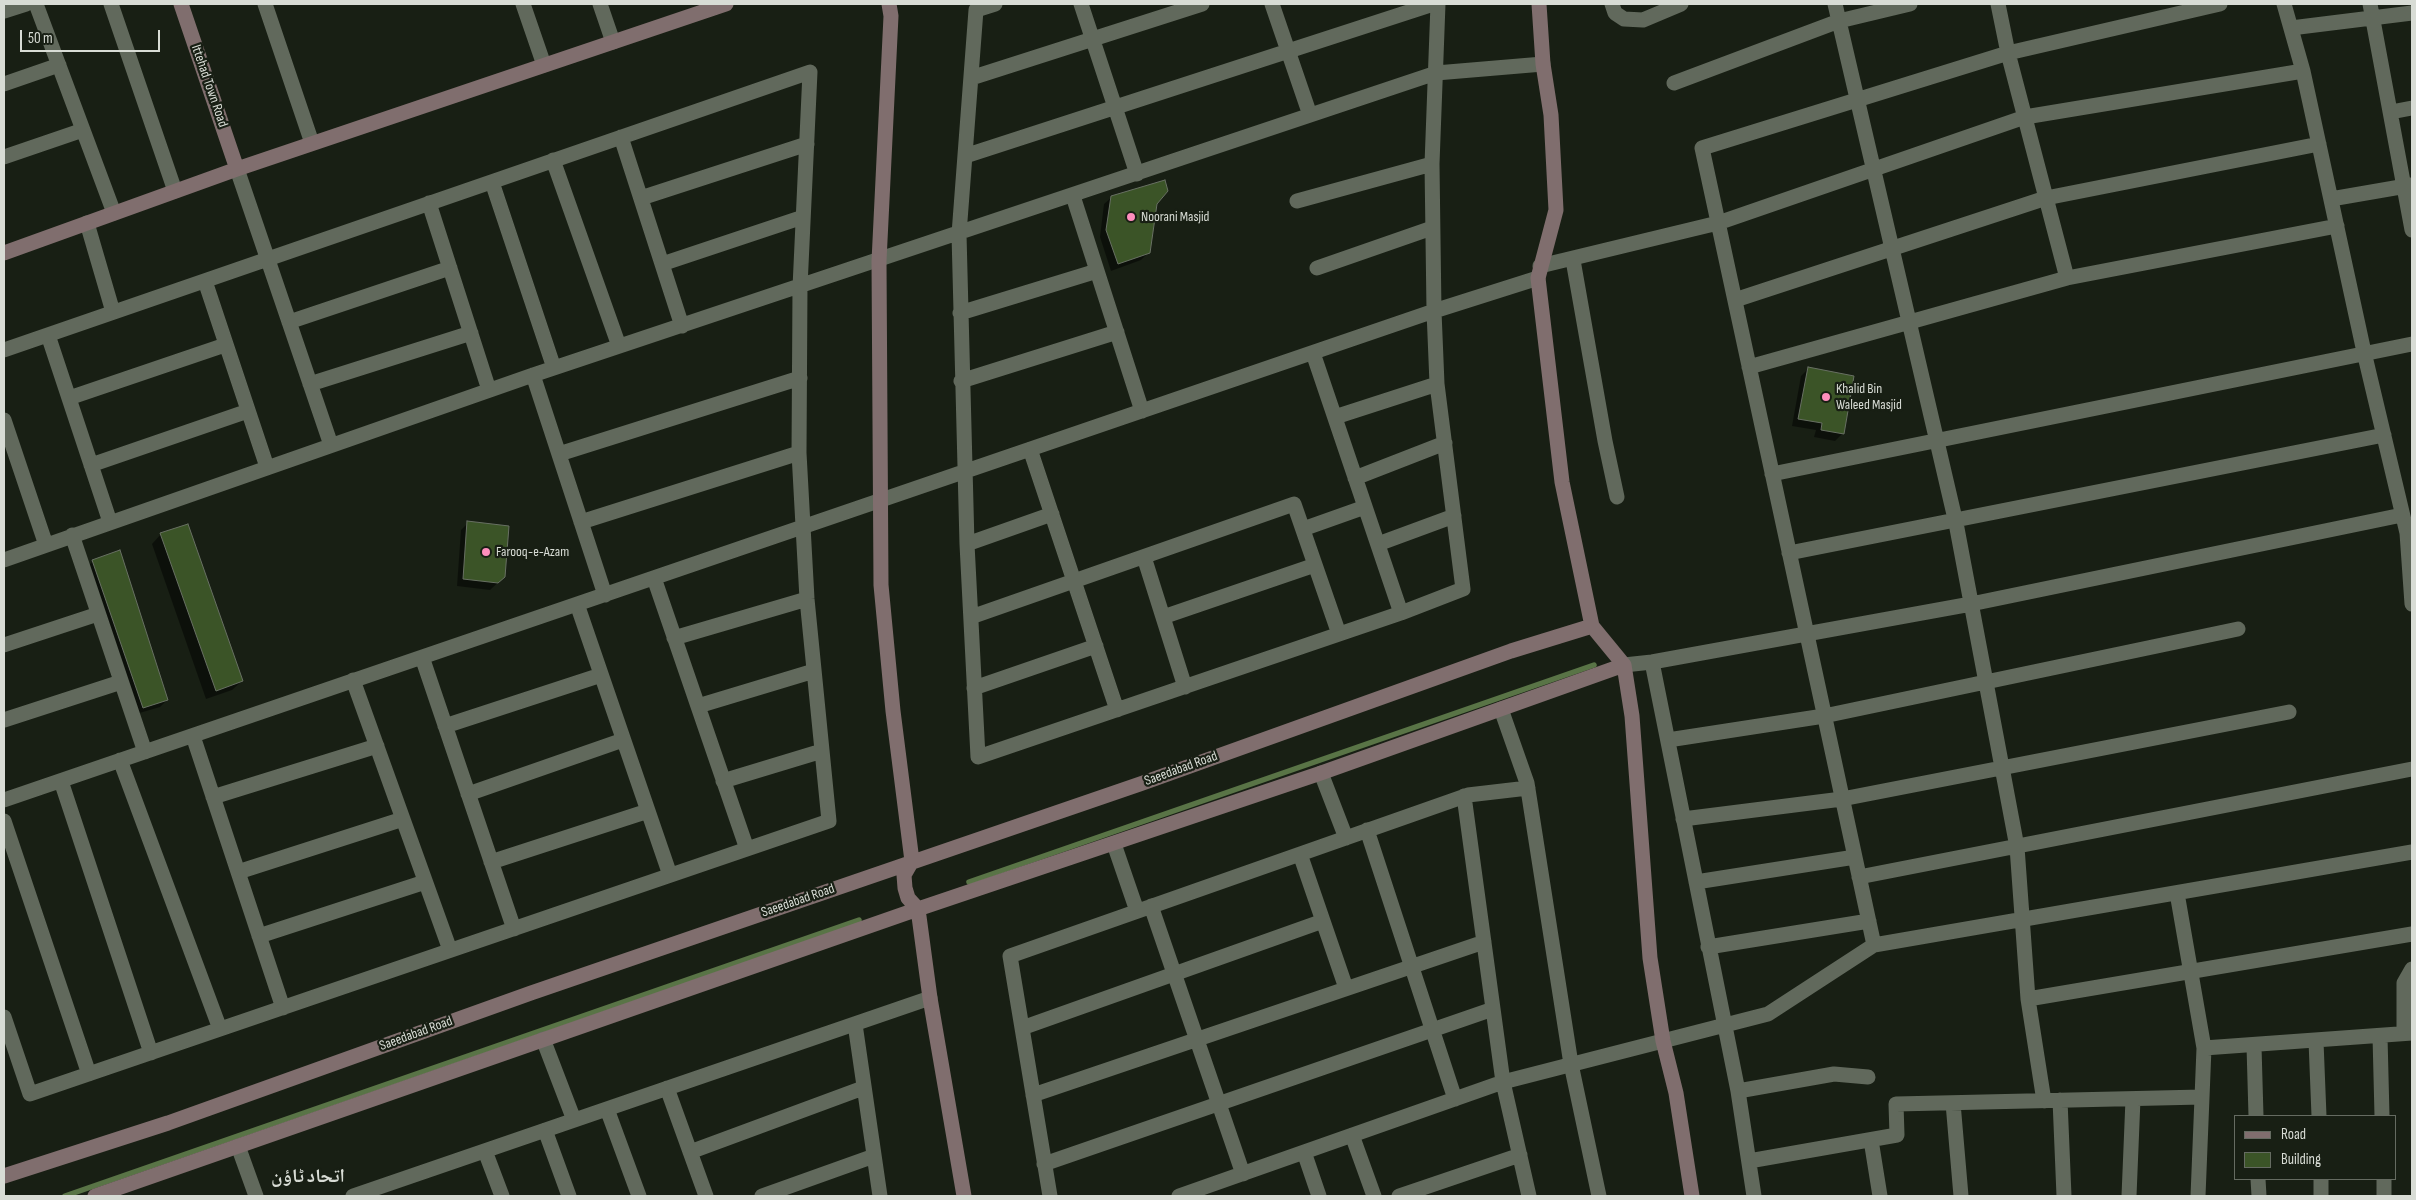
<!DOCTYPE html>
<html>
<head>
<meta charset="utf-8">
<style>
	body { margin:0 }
	#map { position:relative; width:2416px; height:1200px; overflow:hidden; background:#181f14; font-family:"Sofia Sans Condensed",sans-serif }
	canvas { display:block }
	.frame { position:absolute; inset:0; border:5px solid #d8dcd5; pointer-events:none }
	.legend { position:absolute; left:2234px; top:1115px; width:162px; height:65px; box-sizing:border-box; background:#181f14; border:1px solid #656b61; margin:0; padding:6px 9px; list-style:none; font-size:15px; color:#d8dcd5 }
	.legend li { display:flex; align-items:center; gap:10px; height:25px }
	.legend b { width:25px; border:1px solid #656b61 }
	.scale { position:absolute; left:20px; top:30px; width:140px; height:22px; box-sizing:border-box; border:2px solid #d8dcd5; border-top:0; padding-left:6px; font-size:15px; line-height:18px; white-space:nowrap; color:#d8dcd5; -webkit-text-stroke:4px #181f14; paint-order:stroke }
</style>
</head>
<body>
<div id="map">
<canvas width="2416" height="1200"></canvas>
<div class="frame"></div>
<ul class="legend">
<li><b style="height:6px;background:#806e6e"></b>Road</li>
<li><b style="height:14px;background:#3b5427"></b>Building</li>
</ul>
<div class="scale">50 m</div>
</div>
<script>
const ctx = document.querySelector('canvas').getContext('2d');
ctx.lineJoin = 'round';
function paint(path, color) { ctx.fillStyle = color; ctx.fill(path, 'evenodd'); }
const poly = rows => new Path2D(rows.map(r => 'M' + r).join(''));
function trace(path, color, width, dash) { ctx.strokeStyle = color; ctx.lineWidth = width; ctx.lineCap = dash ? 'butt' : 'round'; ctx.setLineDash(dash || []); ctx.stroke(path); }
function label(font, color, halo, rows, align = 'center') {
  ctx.font = font + ' "Sofia Sans Condensed","Noto Naskh Arabic",sans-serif'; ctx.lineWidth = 4.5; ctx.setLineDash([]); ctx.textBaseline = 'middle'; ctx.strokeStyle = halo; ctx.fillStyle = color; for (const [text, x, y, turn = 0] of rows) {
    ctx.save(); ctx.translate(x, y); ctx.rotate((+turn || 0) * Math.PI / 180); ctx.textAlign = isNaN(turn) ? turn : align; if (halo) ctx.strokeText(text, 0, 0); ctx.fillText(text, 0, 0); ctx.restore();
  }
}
paint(poly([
	[1112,197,1156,203,1149,252,1141,260,1111,271,1100,237,1104,204],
	[1808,369,1842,434,1835,441,1814,437,1816,430,1792,426,1801,376],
	[468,523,504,577,490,590,457,586,461,530],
	[161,534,242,681,232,690,206,699,152,544],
	[93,561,167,700,160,707,136,714,86,568]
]), '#0007');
trace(poly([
	[969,882,1594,665],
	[65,1196,859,920]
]), '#597446', 5.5);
const building = poly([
	[1165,180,1168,191,1157,204,1150,253,1118,264,1106,230,1111,196,1165,180],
	[1808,367,1854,376,1844,434,1821,430,1822,423,1798,419,1808,367],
	[467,521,509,526,505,577,498,583,463,579,467,521],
	[188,524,243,681,216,691,160,533,188,524],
	[120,550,168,700,143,708,92,560,120,550]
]);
paint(building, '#3b5427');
trace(building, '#687063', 1);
trace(poly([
	[36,4,114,213],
	[111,4,175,191],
	[265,4,312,143],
	[523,4,544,65],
	[600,4,613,42],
	[995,4,976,10,959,234,967,544,978,757,1401,613,1463,589,1437,384,1434,311,1432,164,1438,4],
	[1081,4,1137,174],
	[1272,4,1310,115],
	[1612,4,1615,13,1624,19,1643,20,1681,4],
	[1835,4,1956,523,2017,847,2028,999,2044,1101],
	[1998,4,2008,53,2067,278],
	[2284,4,2303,71,2364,352,2407,533,2412,604],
	[2370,4,2412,230],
	[4,11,26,4],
	[2291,28,2412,13],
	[971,78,1202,4],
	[1674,83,1839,21,1910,4],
	[4,84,59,65],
	[2391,112,2412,108],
	[621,137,682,326],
	[965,156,1433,4],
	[4,157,83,130],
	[553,160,619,346],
	[237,169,331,445],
	[492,182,554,368],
	[1073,196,1142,411],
	[641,198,807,144],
	[2331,199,2412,185],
	[1297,201,1432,164],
	[429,203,489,390],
	[87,223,113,312],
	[1573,260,1605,441,1617,497],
	[662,264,803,217],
	[1540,266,1718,223,2025,117,2303,71],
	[1317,268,1432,228],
	[205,281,267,467],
	[1735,300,2046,198,2319,144],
	[960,313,1097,271],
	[289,322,450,268],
	[48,335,110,522],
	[4,350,810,72,800,287,799,453,807,599,829,821,30,1094,4,1017],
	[1313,353,1401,613],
	[1749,367,2067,278,2337,226],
	[533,375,605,595],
	[961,381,1117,332],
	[310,384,471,333],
	[69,398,225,345],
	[1335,417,1437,384],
	[4,420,46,545],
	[1030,449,1117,710],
	[559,454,800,378],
	[91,465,248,411],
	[1772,474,2412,344],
	[1355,478,1445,443],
	[581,522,799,453],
	[1303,529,1365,507],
	[72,535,145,752],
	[967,544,1052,514],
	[1378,544,1454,516],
	[1789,553,2384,435],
	[1144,557,1185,687],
	[4,560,533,375,1436,73,1543,64],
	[654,578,747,849],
	[577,604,670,875],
	[971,617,1294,504,1339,634],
	[1163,617,1315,565],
	[674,638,807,599],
	[4,645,98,614],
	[422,657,514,929],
	[1652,662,1738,1091,1754,1196],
	[1624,665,1652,662,1971,604,2402,515],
	[353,680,450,950],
	[974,688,1096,646],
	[698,706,814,671],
	[1501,709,1527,783,1571,1064,1599,1196],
	[4,720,121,682],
	[445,726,601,675],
	[193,736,283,1008],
	[1668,740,1824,716,2238,629],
	[120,760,220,1029],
	[1321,773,1346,838],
	[61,781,151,1053],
	[723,781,822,751],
	[468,794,623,740],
	[1464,796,1503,1082,1529,1196],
	[213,797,377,746],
	[4,800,1434,311,1538,278],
	[1683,819,1842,799,2289,712],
	[4,821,89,1074],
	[1367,830,1455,1099],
	[1114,844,1137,911],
	[1300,854,1346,988],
	[491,862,648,811],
	[238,872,403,819],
	[1859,877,2412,769],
	[1696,882,1855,857],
	[2177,893,2204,1048,2198,1196],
	[1151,906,1243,1174],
	[259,936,425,882],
	[1874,945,1702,148,2008,53,2220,4],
	[1708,947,1869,921],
	[2028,999,2412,934],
	[855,1024,880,1196],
	[1022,1028,1323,921],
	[2404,1033,2404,983,2412,969],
	[2380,1036,2382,1116],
	[543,1039,574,1120],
	[2316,1041,2319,1116],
	[2254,1046,2256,1116],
	[2204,1048,2412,1033],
	[667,1088,706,1196],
	[1738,1091,1834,1074,1868,1077],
	[1033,1095,1484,942],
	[2060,1100,2064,1196],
	[1953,1103,1961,1196],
	[607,1109,639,1196],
	[545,1130,569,1196],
	[1352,1135,1374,1196],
	[1871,1140,1880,1196],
	[238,1146,256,1196],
	[485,1151,502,1196],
	[690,1152,863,1088],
	[1304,1152,1319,1196],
	[1749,1161,1897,1135,1896,1104,2202,1097],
	[1044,1164,1493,1009],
	[2258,1179,2259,1196],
	[2321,1179,2321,1196],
	[2384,1179,2384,1196],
	[353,1196,930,998],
	[762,1196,874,1156],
	[1050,1196,1010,956,1468,795,1528,788],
	[1179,1196,1503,1082,1768,1014,1874,945,2412,852],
	[1399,1196,1520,1155],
	[2129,1196,2133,1099]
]), '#61695c', 15);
trace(poly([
	[181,4,237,169],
	[889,4,891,16,879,261,881,585,893,711,912,861,904,875,905,888,908,898,918,909,930,998,964,1196],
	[1539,4,1543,64,1551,115,1556,210,1538,278,1562,482,1592,626,1624,665,1632,716,1650,958,1663,1041,1676,1093,1692,1196],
	[4,253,237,169,726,4],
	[4,1176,168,1123,531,993,1140,784,1511,651,1592,626],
	[95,1196,918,909,1321,773,1624,665]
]), '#806e6e', 15);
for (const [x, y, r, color] of [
	[1131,217,5,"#fe8ebc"],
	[1826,397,5,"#fe8ebc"],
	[486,552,5,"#fe8ebc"]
]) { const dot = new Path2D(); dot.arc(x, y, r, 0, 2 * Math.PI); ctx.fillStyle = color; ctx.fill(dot); trace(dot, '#181f14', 2); }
label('14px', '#d8dcd5', '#181f14', [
	["Ittehad Town Road",209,86,71],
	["Saeedabad Road",1181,769,-20],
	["Saeedabad Road",798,901,-19],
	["Saeedabad Road",416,1034,-20]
]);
label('14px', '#d8dcd5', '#181f14', [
	["Noorani Masjid",1141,217],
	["Khalid Bin",1836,389],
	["Waleed Masjid",1836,405],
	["Farooq-e-Azam",496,552]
], 'left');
label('bold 19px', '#d8dcd5', '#181f14', [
	["اتحاد ٹاؤن",308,1177]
]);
</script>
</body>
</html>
